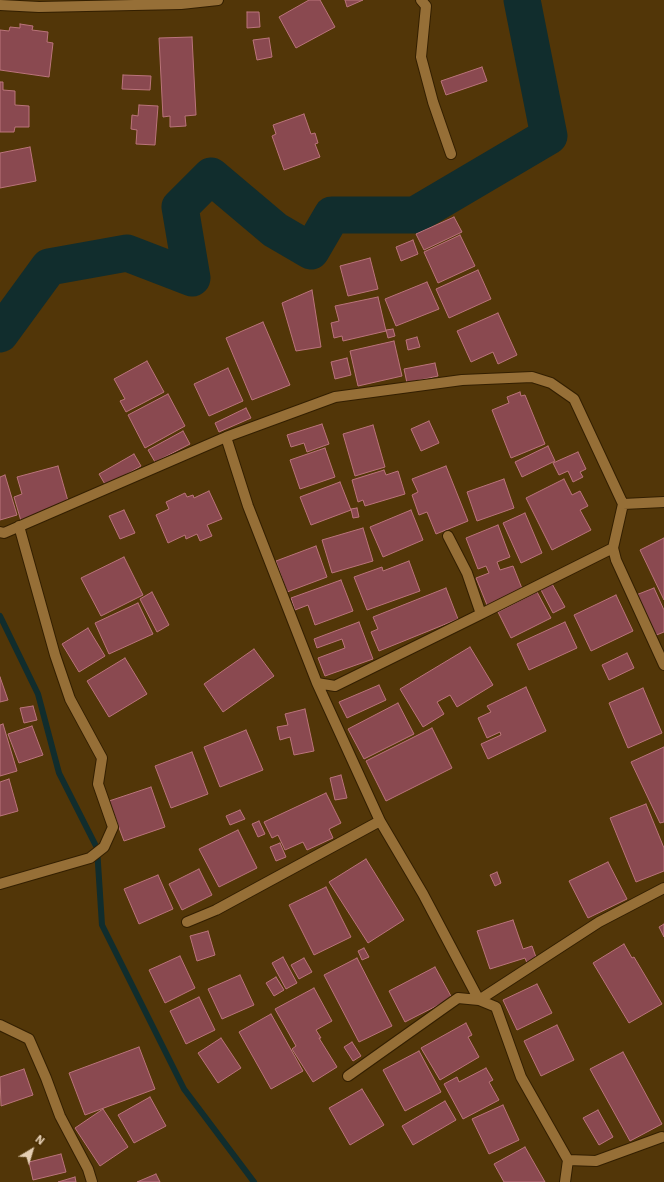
<!DOCTYPE html>
<html>
<head>
<meta charset="utf-8">
<style>
	body { margin:0 }
	#map { position:relative; width:664px; height:1182px; overflow:hidden; background:#523608; font-family:"Work Sans",sans-serif }
	canvas { display:block }
	.north { position:absolute; left:12px; top:1130px; width:40px; height:40px; -webkit-text-stroke:3px #472c00; paint-order:stroke; rotate:38deg; font-size:11px; font-weight:700; line-height:16px; text-align:center; color:#e4ceb3 }
	.north::after { content:''; display:block; margin:auto; width:14px; height:18px; background:#e4ceb3; clip-path:polygon(50% 0,100% 100%,50% 72%,0 100%) }
</style>
</head>
<body>
<div id="map">
<canvas width="664" height="1182"></canvas>
<div class="north">N</div>
</div>
<script>
const ctx = document.querySelector('canvas').getContext('2d');
ctx.lineJoin = 'round';
const poly = rows => new Path2D(rows.map(r => 'M' + r).join(''));
function trace(path, color, width, dash) { ctx.strokeStyle = color; ctx.lineWidth = width; ctx.lineCap = dash ? 'butt' : 'round'; ctx.setLineDash(dash || []); ctx.stroke(path); }
function paint(path, color) { ctx.fillStyle = color; ctx.fill(path, 'evenodd'); }
trace(poly([
	[0,616,38,694,59,773,97,848,102,925,184,1089,254,1182]
]), '#112d2d', 6);
trace(poly([
	[0,334,49,267,127,253,192,278,180,207,211,176,275,230,311,251,332,215,415,215,549,136,522,0]
]), '#112d2d', 37);
const building = poly([
	[309,0,320,0,335,27,296,48,279,17,309,0],
	[345,0,363,0,347,7,345,0],
	[247,12,259,12,260,27,247,28,247,12],
	[20,24,33,26,32,30,48,32,47,42,53,43,49,77,0,70,0,30,9,31,10,27,20,28,20,24],
	[192,37,196,115,185,116,186,126,170,127,170,116,163,117,159,38,192,37],
	[269,38,272,57,257,60,253,40,269,38],
	[482,67,487,81,446,95,441,81,482,67],
	[123,75,151,76,150,90,122,89,123,75],
	[0,82,3,82,3,90,15,91,15,105,29,106,29,127,15,127,14,132,0,132,0,82],
	[139,105,158,106,155,145,136,144,137,130,131,129,132,115,138,116,139,105],
	[304,114,311,134,315,133,318,143,315,144,320,157,284,170,272,136,276,134,273,125,304,114],
	[30,147,36,181,0,188,0,153,30,147],
	[454,217,462,232,424,250,416,234,454,217],
	[460,235,475,266,438,283,424,252,460,235],
	[413,240,418,254,401,261,396,247,413,240],
	[370,258,378,289,348,296,340,266,370,258],
	[478,270,491,299,449,318,436,289,478,270],
	[427,282,439,309,396,326,385,299,427,282],
	[312,290,321,347,296,351,282,303,312,290],
	[378,297,386,331,343,341,342,336,334,338,331,323,339,321,335,306,378,297],
	[498,313,517,355,498,364,493,352,471,362,457,331,498,313],
	[263,322,290,385,252,400,226,338,263,322],
	[393,329,395,336,388,338,386,330,393,329],
	[417,337,420,347,408,350,406,340,417,337],
	[394,341,402,376,358,386,350,351,394,341],
	[347,358,351,375,335,379,331,362,347,358],
	[147,361,164,392,126,412,120,401,125,399,114,379,147,361],
	[435,363,438,376,407,383,404,369,435,363],
	[228,368,243,401,209,416,194,384,228,368],
	[520,392,521,396,525,395,545,444,511,458,492,410,509,403,507,397,520,392],
	[168,394,185,426,145,448,128,415,168,394],
	[246,408,251,418,219,432,215,423,246,408],
	[429,421,439,443,421,451,411,429,429,421],
	[322,424,329,444,307,452,304,443,291,447,287,435,322,424],
	[373,425,385,467,355,476,343,434,373,425],
	[183,431,190,444,155,462,148,450,183,431],
	[548,446,555,461,522,477,515,462,548,446],
	[325,448,335,477,300,489,290,460,325,448],
	[578,452,586,469,580,472,583,477,573,482,568,471,559,475,553,463,578,452],
	[134,454,141,466,106,486,99,474,134,454],
	[58,466,70,508,21,521,14,497,22,494,17,477,58,466],
	[446,466,468,521,436,534,427,512,419,515,412,495,418,492,412,479,446,466],
	[384,470,386,475,398,471,405,494,365,506,363,500,358,502,352,480,384,470],
	[5,475,17,515,0,520,0,477,5,475],
	[504,479,514,508,477,521,467,492,504,479],
	[564,479,572,495,580,491,588,506,580,510,591,530,552,550,526,498,564,479],
	[340,482,351,510,311,525,300,497,340,482],
	[209,491,222,519,207,525,212,536,200,541,197,534,186,539,185,535,168,543,156,515,169,509,166,502,185,493,187,497,193,495,194,498,209,491],
	[357,508,359,517,353,518,351,509,357,508],
	[124,510,135,533,120,539,109,516,124,510],
	[411,510,423,540,383,557,370,527,411,510],
	[525,513,542,553,521,563,503,523,525,513],
	[498,525,510,557,497,562,500,570,513,566,523,591,487,605,476,578,489,573,486,566,478,569,466,538,498,525],
	[363,528,373,561,332,573,322,540,363,528],
	[664,538,664,600,640,550,664,538],
	[316,546,327,577,287,592,276,561,316,546],
	[124,557,143,595,101,616,81,578,124,557],
	[409,561,420,591,367,610,354,577,382,567,383,571,409,561],
	[341,580,353,611,315,625,308,605,295,610,291,598,341,580],
	[551,582,565,607,553,613,540,588,551,582],
	[446,588,458,619,379,651,371,632,378,629,373,617,446,588],
	[654,588,664,610,664,632,654,636,636,595,654,588],
	[152,592,169,625,157,632,140,599,152,592],
	[537,592,551,618,511,638,498,612,537,592],
	[616,595,633,631,591,651,574,615,616,595],
	[138,603,153,634,109,654,95,623,138,603],
	[359,622,373,659,325,676,318,658,345,648,342,639,317,648,314,639,359,622],
	[565,622,577,648,529,670,517,644,565,622],
	[88,628,105,656,79,672,62,644,88,628],
	[470,647,493,685,457,707,450,695,437,702,444,714,423,727,400,689,470,647],
	[254,649,274,676,223,712,204,684,254,649],
	[627,653,634,668,609,680,602,665,627,653],
	[125,658,147,694,109,717,87,681,125,658],
	[0,677,8,700,0,702,0,677],
	[379,685,386,700,347,718,339,702,379,685],
	[526,687,546,731,488,759,481,744,501,735,500,732,487,738,478,718,491,712,487,706,526,687],
	[643,688,662,733,628,748,609,703,643,688],
	[398,703,414,734,364,759,348,729,398,703],
	[33,706,37,720,24,723,20,708,33,706],
	[305,709,314,751,294,755,290,737,280,740,277,727,288,725,285,714,305,709],
	[3,724,17,771,0,776,0,725,3,724],
	[32,726,43,755,19,763,8,734,32,726],
	[432,728,452,768,386,801,366,761,432,728],
	[246,730,263,770,220,787,204,747,246,730],
	[664,747,664,822,660,823,631,762,664,747],
	[192,752,208,794,171,808,155,766,192,752],
	[341,775,347,798,335,800,330,778,341,775],
	[9,779,18,811,0,816,0,782,9,779],
	[151,787,165,827,124,841,109,801,151,787],
	[326,793,341,823,329,829,333,838,307,850,303,842,285,850,278,835,272,838,264,822,326,793],
	[646,804,664,848,664,871,636,882,610,818,646,804],
	[240,810,245,819,230,825,226,816,240,810],
	[259,821,265,834,258,837,252,824,259,821],
	[238,830,257,868,219,887,199,849,238,830],
	[280,843,286,857,276,861,270,847,280,843],
	[366,859,404,920,368,943,329,882,366,859],
	[608,862,627,899,588,918,569,881,608,862],
	[199,869,212,895,182,910,169,884,199,869],
	[497,872,501,883,495,886,490,875,497,872],
	[158,875,173,909,139,924,124,889,158,875],
	[326,887,351,937,314,955,289,905,326,887],
	[513,920,523,949,532,946,537,960,527,963,525,958,490,969,477,931,513,920],
	[664,924,664,937,659,927,664,924],
	[208,931,215,955,197,961,190,936,208,931],
	[624,944,632,958,634,957,662,1004,629,1023,593,963,624,944],
	[364,948,369,957,362,960,358,951,364,948],
	[180,956,195,988,165,1003,149,970,180,956],
	[283,957,297,983,286,989,272,963,283,957],
	[304,958,312,972,299,979,291,965,304,958],
	[357,958,392,1026,359,1042,324,975,357,958],
	[435,967,452,998,405,1022,389,991,435,967],
	[240,975,254,1005,222,1019,208,989,240,975],
	[276,977,284,990,274,996,266,983,276,977],
	[537,984,552,1013,517,1030,503,1000,537,984],
	[314,988,332,1021,316,1030,321,1038,319,1038,337,1067,313,1082,292,1049,296,1046,275,1009,314,988],
	[199,997,215,1030,186,1044,170,1011,199,997],
	[271,1014,303,1071,271,1089,239,1032,271,1014],
	[466,1023,472,1035,468,1037,479,1057,440,1080,421,1048,466,1023],
	[557,1025,574,1060,541,1076,524,1041,557,1025],
	[221,1038,241,1068,218,1083,198,1053,221,1038],
	[352,1042,361,1056,353,1061,344,1047,352,1042],
	[139,1047,155,1089,85,1115,69,1073,139,1047],
	[419,1051,441,1092,405,1111,383,1070,419,1051],
	[623,1052,662,1124,630,1141,590,1069,623,1052],
	[486,1068,493,1080,489,1082,499,1100,463,1119,444,1084,457,1077,459,1082,486,1068],
	[24,1069,33,1095,1,1106,0,1077,24,1069],
	[362,1089,384,1125,350,1145,329,1108,362,1089],
	[150,1097,166,1126,134,1143,118,1115,150,1097],
	[445,1101,456,1120,413,1145,402,1126,445,1101],
	[503,1105,519,1140,489,1154,472,1119,503,1105],
	[103,1109,128,1147,100,1166,75,1128,103,1109],
	[598,1110,613,1137,599,1145,583,1118,598,1110],
	[525,1147,545,1182,504,1182,494,1164,525,1147],
	[61,1154,66,1172,33,1180,29,1162,61,1154],
	[156,1174,160,1182,137,1182,156,1174],
	[75,1177,76,1182,58,1182,75,1177]
]);
paint(building, '#8a4950');
trace(building, '#ba747b', 1);
const minor = poly([
	[421,0,426,6,421,57,433,102,451,154],
	[0,5,39,7,181,4,218,0],
	[226,437,248,506,317,683,380,821,423,894,479,1000,496,1007,521,1077,568,1160,565,1182],
	[623,504,664,502],
	[0,532,4,533,226,437,335,397,462,380,532,377,551,383,574,399,623,504,613,548,616,560,664,665],
	[481,614,613,548],
	[317,683,335,686,481,614,467,573,448,536],
	[0,884,90,858,104,847,113,827,98,784,102,758,70,699,55,655,19,526],
	[187,922,216,910,380,821],
	[0,1025,29,1039,46,1078,60,1116,88,1169,92,1182],
	[348,1076,458,998,479,1000,599,922,664,888],
	[568,1160,596,1161,662,1137]
]);
trace(minor, '#331f01', 12);
trace(minor, '#966f37', 10);
</script>
</body>
</html>
